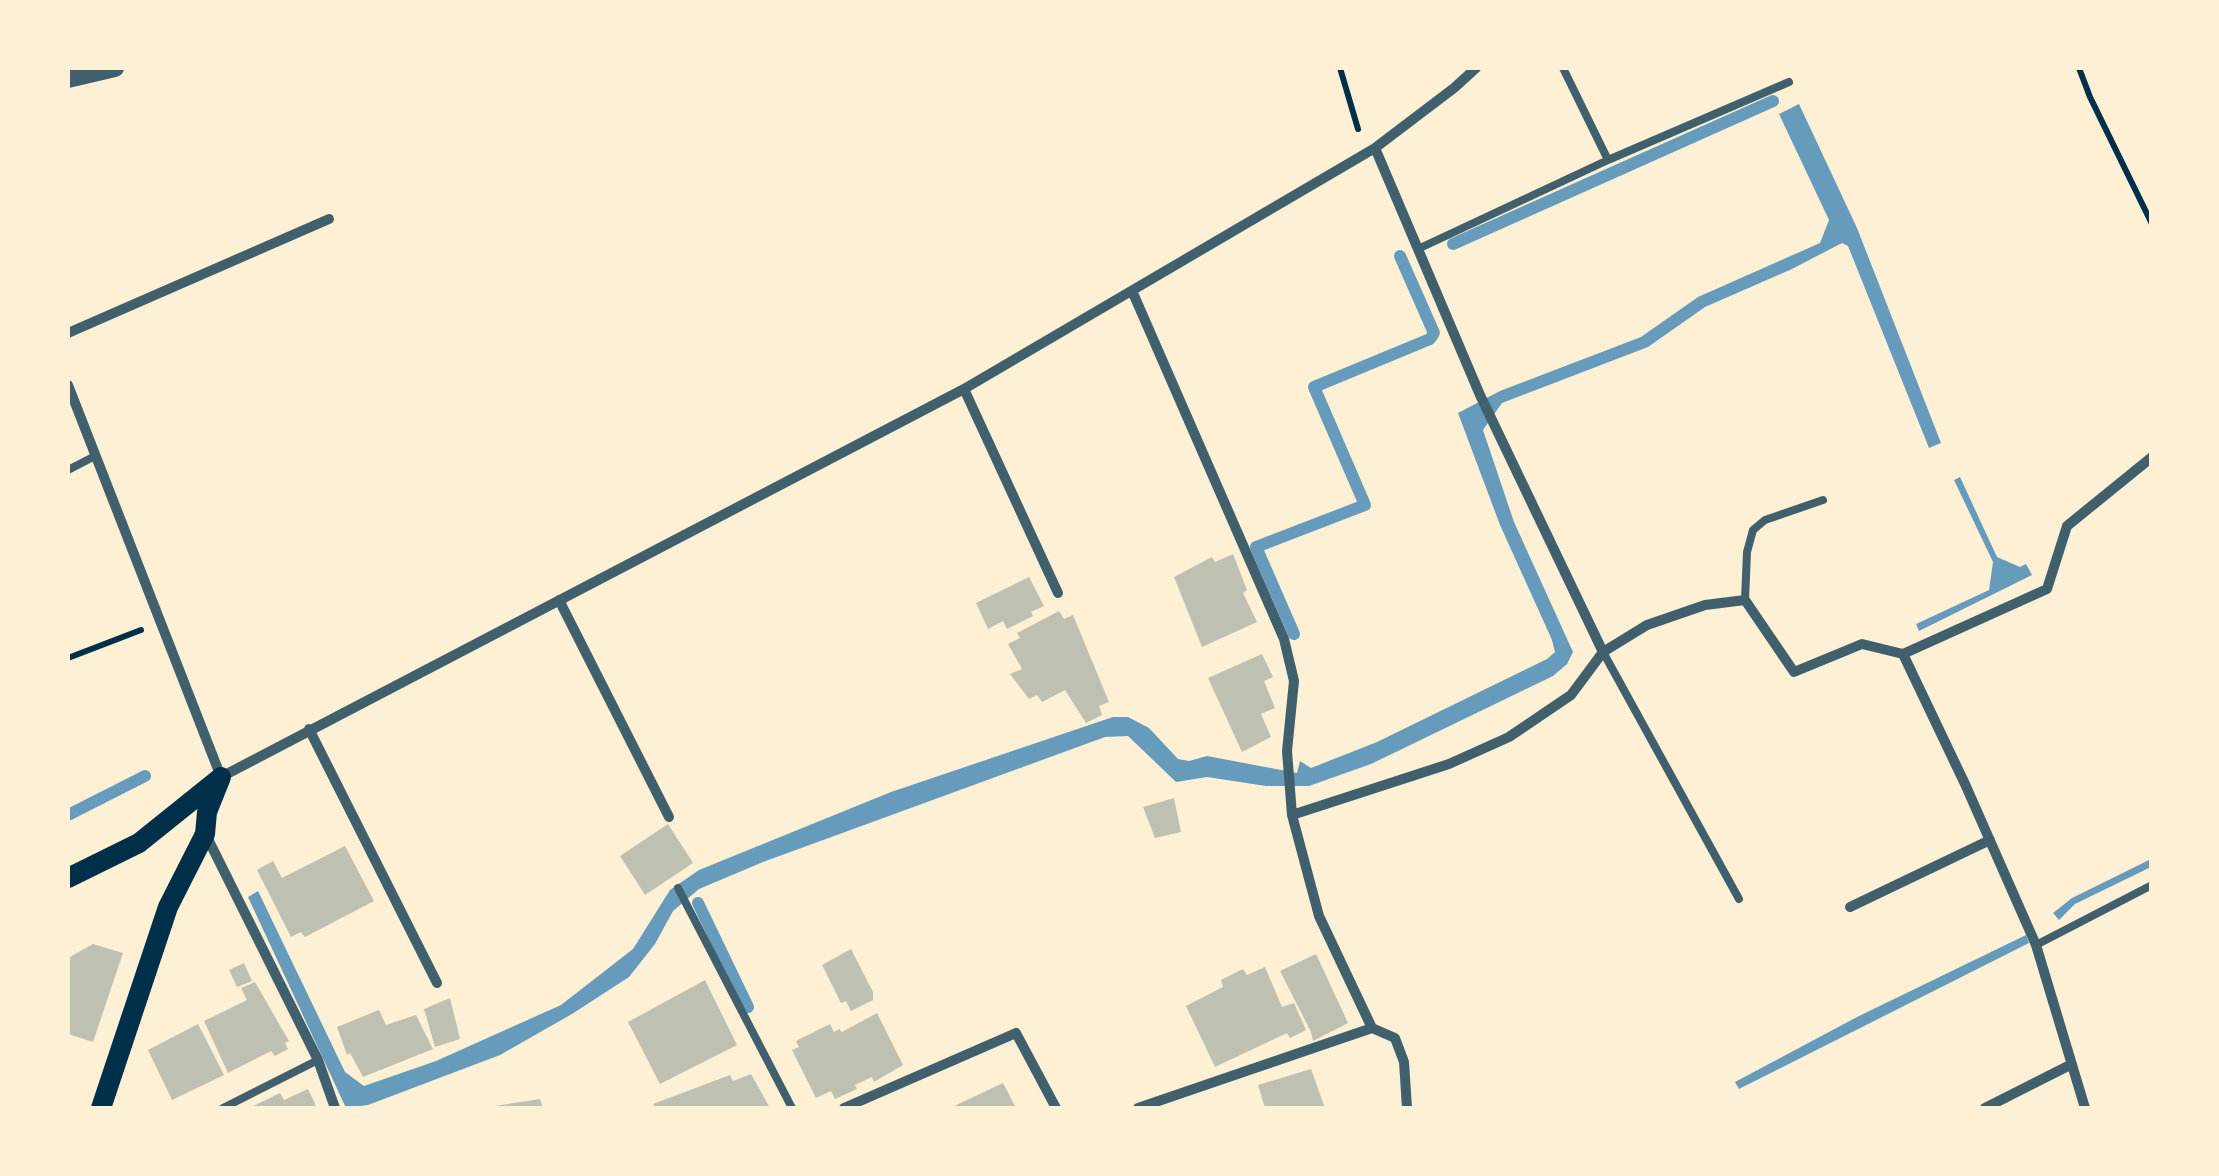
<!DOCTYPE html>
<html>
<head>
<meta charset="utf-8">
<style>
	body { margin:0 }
	#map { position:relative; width:2219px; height:1176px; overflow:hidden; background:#fdf0d5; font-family:"Noto Serif",serif }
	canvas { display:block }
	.frame { position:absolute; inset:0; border:70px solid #fdf0d5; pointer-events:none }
</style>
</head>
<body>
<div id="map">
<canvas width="2219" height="1176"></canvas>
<div class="frame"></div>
</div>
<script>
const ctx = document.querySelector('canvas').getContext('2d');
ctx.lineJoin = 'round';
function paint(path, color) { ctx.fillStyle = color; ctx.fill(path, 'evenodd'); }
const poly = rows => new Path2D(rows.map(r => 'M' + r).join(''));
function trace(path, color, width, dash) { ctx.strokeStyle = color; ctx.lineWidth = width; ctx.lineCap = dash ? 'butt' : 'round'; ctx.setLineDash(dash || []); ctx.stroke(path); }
paint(poly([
	[1799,104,1857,228,1941,443,1929,448,1848,246,1842,243,1792,269,1705,307,1648,347,1502,403,1483,430,1514,522,1573,652,1567,664,1553,676,1371,764,1309,786,1266,786,1207,777,1176,782,1128,736,1105,737,763,862,699,889,673,911,655,944,629,977,572,1014,500,1055,368,1105,346,1108,248,897,258,891,345,1072,364,1086,436,1061,561,1005,633,949,670,890,699,870,891,792,1113,717,1128,717,1149,728,1178,759,1189,761,1207,756,1297,773,1300,761,1311,768,1377,742,1547,659,1555,652,1552,640,1500,525,1458,413,1500,391,1641,337,1698,297,1820,243,1829,220,1779,114],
	[1960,477,1997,557,2020,567,2026,564,2032,575,1919,631,1916,624,1989,590,1993,562,1954,480],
	[2151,859,2151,867,2075,904,2059,920,2053,913,2072,898],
	[2026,935,2029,943,1739,1089,1735,1082,1859,1016]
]), '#669bbc');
trace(poly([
	[1453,244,1773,101],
	[1294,634,1256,547,1365,505,1314,387,1430,339,1434,333,1400,256],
	[68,815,145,776],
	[698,903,748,1007]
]), '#669bbc', 12);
paint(poly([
	[1233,554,1247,590,1243,593,1257,622,1202,647,1174,577,1212,557,1215,562],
	[1029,577,1044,606,1031,612,1033,616,1007,629,1003,621,988,629,976,603],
	[1059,611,1064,619,1073,615,1109,702,1099,706,1102,715,1086,723,1065,690,1042,702,1037,695,1029,699,1010,674,1022,669,1008,644,1020,638,1017,633],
	[1262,654,1273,677,1264,681,1275,708,1261,714,1271,737,1242,752,1208,678],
	[1174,798,1181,832,1155,838,1143,807],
	[668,824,693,863,645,895,620,856],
	[345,846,374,901,305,937,301,932,291,937,257,870,273,861,282,878],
	[93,944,123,953,93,1042,68,1034,68,958],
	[851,949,873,992,873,1000,851,1011,846,1001,841,1003,822,965],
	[1316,954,1348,1023,1313,1041,1311,1032,1280,971],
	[244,963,252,981,237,987,229,970],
	[1265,967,1282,1007,1294,1003,1306,1030,1290,1038,1287,1033,1215,1067,1186,1006,1223,987,1221,980,1243,969,1247,975],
	[705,980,737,1045,660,1084,628,1022],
	[255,982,289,1041,285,1043,288,1049,275,1056,271,1051,228,1073,204,1021,247,1000,241,988],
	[450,998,460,1039,435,1047,424,1009],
	[379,1010,386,1025,416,1015,433,1049,363,1077,350,1053,347,1055,337,1027],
	[877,1013,903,1065,874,1082,872,1077,855,1085,857,1089,835,1099,831,1091,816,1098,792,1050,799,1047,796,1041,830,1024,834,1032,839,1029,842,1032],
	[198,1024,224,1075,172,1100,148,1050],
	[1311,1069,1325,1108,1265,1108,1258,1085],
	[751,1074,770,1108,655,1108,653,1104,730,1075,733,1081],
	[1003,1083,1016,1108,950,1108],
	[308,1089,317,1108,249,1108,280,1093,284,1100],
	[540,1099,543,1108,495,1108,495,1106]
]), '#bec0b2');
trace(poly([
	[1340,68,1358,129],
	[2079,68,2090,97,2152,224],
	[68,658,141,630]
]), '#003049', 6);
trace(poly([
	[1563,68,1608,160],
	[1420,248,1608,160,1789,82],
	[68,470,95,456],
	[1745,600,1747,552,1753,530,1765,520,1823,500],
	[1603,652,1739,899],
	[678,888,792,1108],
	[2036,945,2152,885],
	[223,1108,318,1060]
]), '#3f606c', 8);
trace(poly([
	[1375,148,1480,395,1603,652],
	[1133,293,1284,639,1294,681,1287,751,1292,815,1319,916,1372,1028,1395,1038,1404,1062,1407,1108],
	[68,333,329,219],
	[68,385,221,777,964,389,1375,148,1454,88,1476,68],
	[964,389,1058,593],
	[559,600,669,817],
	[1903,654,1965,784,2036,945,2085,1108],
	[309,729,437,983],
	[1292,815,1449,764,1509,737,1571,695,1603,652,1647,625,1705,605,1745,600,1794,672,1862,644,1903,654,2047,589,2067,526,2152,457],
	[206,835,318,1060,335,1108],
	[1850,907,1990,840],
	[844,1108,1016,1033,1056,1108],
	[1138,1108,1372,1028],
	[1985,1108,2072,1064]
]), '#3f606c', 10);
trace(poly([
	[68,79,115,68]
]), '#3f606c', 18);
trace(poly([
	[68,878,139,843,220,778],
	[101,1108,168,907,205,834,207,812,221,777]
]), '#003049', 20);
</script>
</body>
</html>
